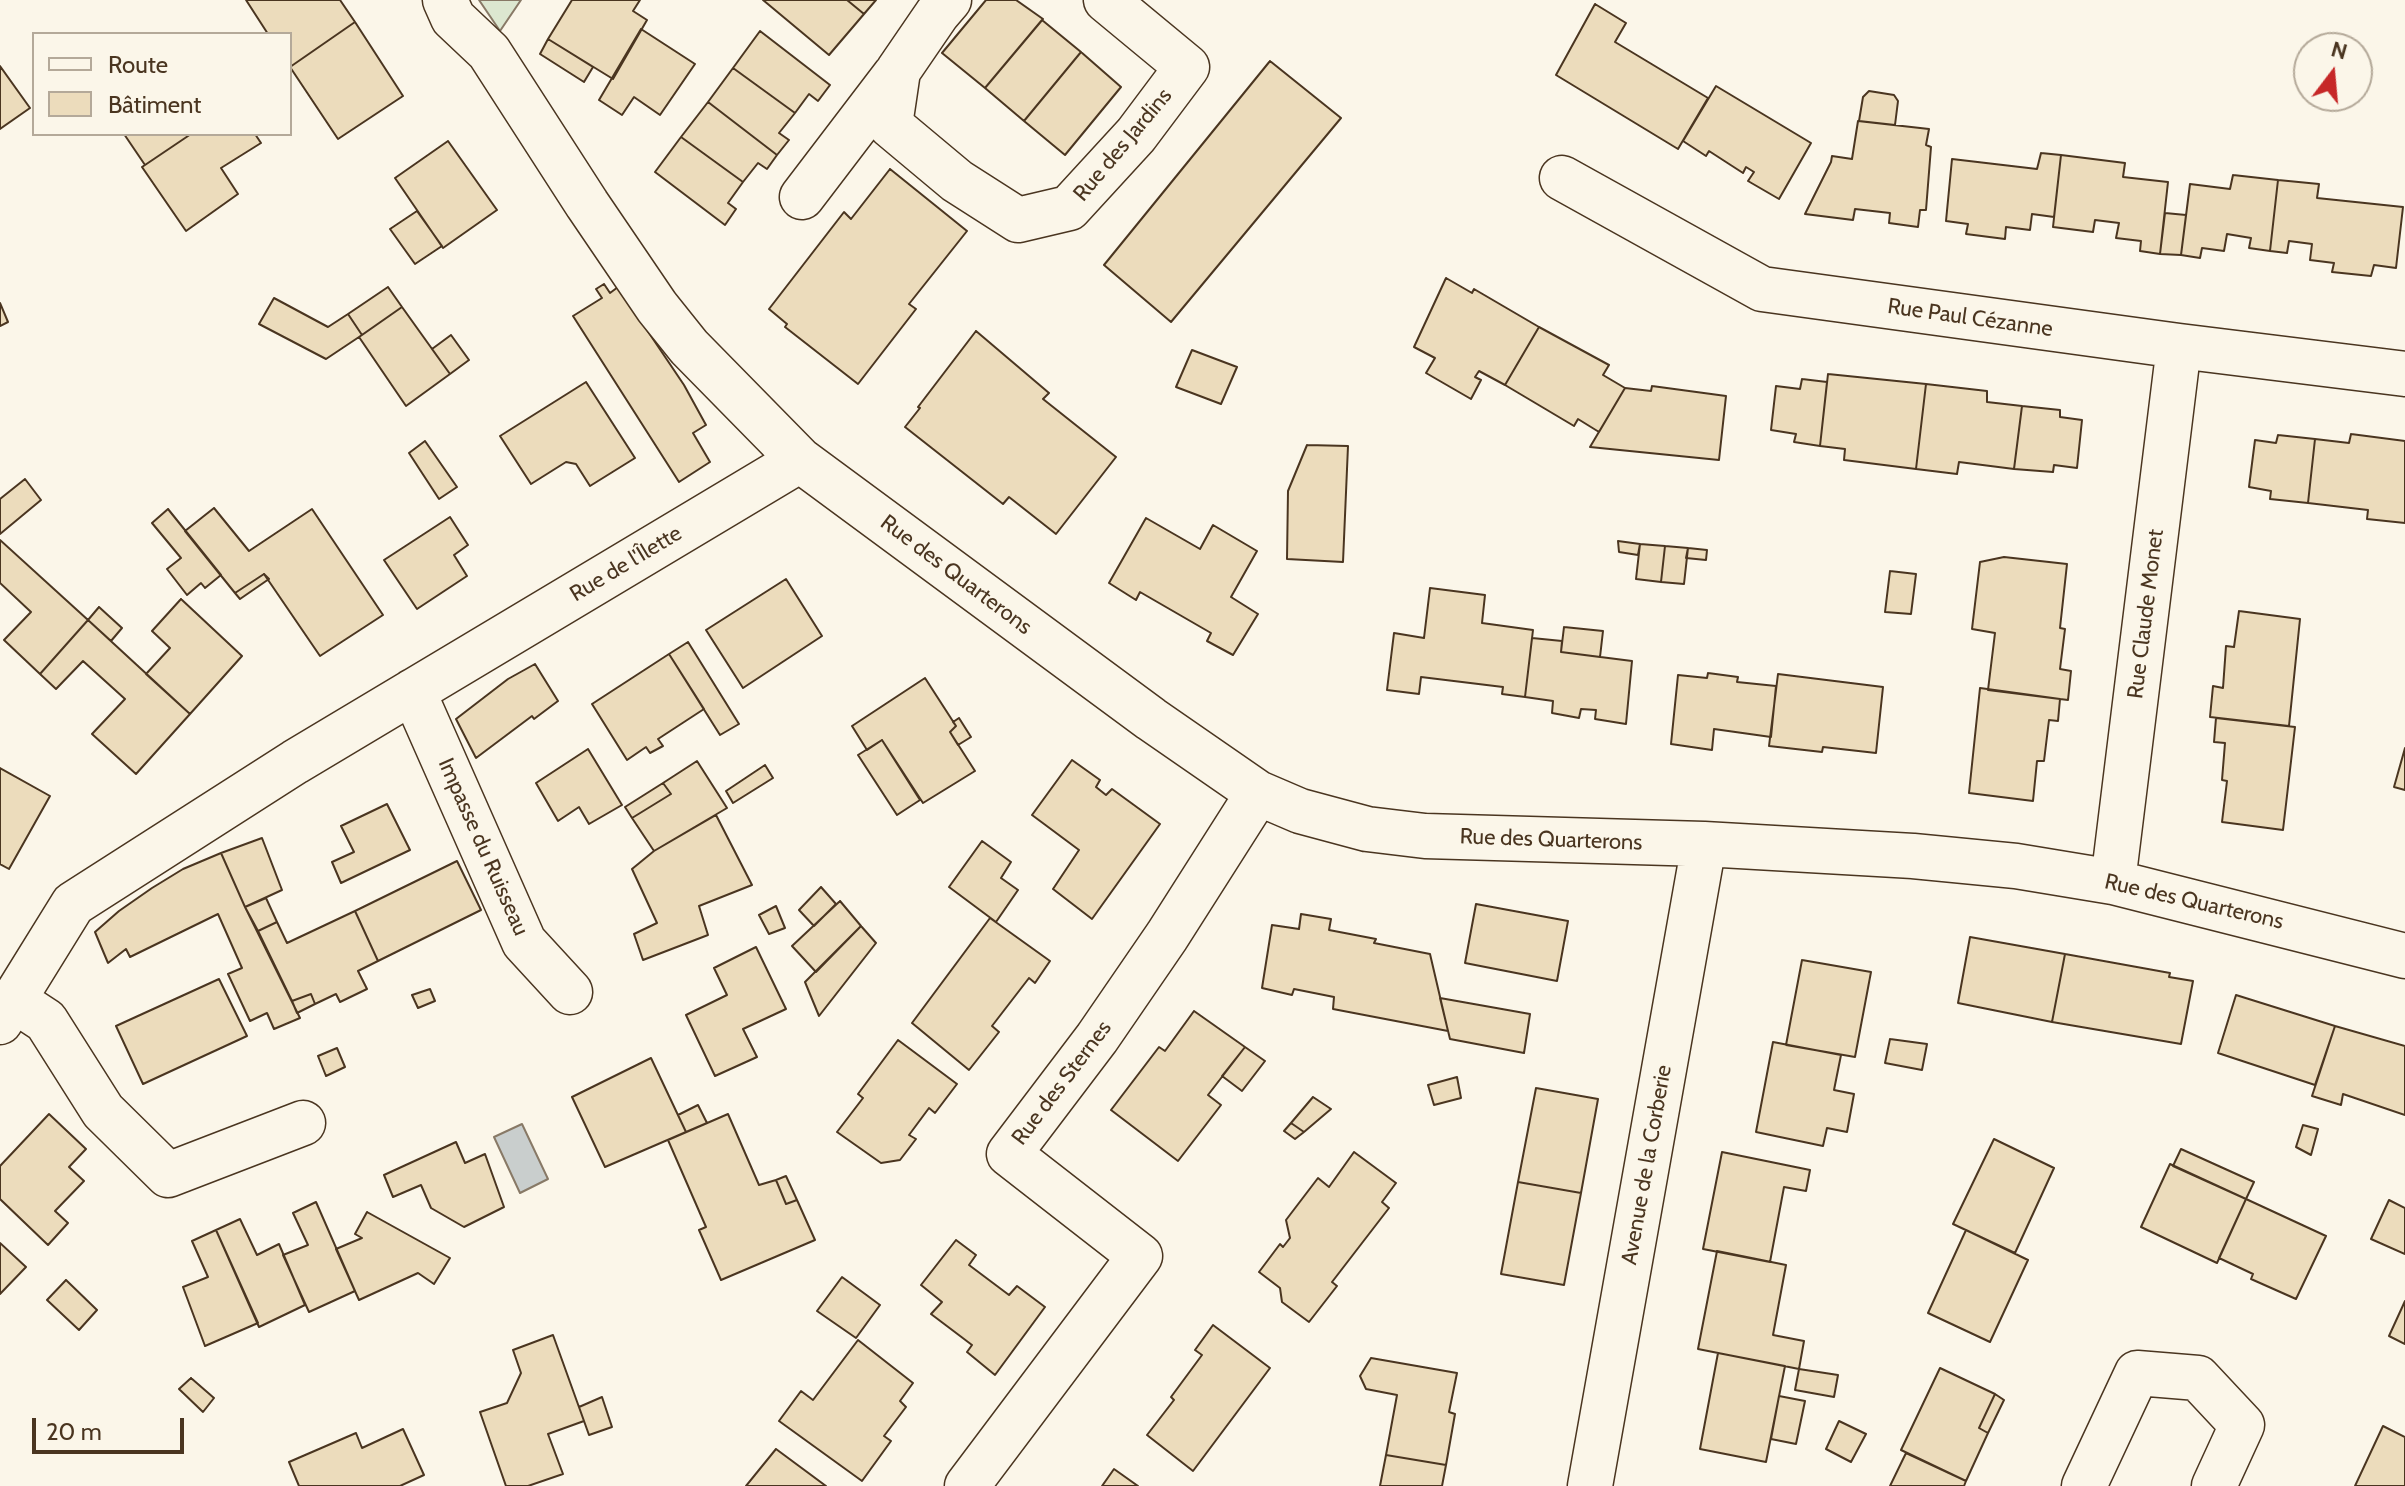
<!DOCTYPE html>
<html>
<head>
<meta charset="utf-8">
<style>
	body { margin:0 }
	#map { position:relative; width:2405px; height:1486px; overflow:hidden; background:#fbf6e9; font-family:Cabin,sans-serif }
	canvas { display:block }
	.legend { position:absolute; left:32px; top:32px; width:260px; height:104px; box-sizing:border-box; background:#fbf6e9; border:2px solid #b4a999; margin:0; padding:10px 14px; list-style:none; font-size:24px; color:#4a3520 }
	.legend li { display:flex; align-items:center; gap:16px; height:40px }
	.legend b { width:40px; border:2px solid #b4a999 }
	.north { position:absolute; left:2293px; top:32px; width:80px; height:80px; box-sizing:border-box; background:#fbf6e9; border:2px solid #b4a999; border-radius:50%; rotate:16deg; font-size:22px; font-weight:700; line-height:32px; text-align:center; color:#4a3520 }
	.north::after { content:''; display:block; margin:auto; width:28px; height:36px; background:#c62828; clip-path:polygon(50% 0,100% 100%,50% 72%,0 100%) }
	.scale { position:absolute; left:32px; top:1418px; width:152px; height:36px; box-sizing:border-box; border:4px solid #4a3520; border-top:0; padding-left:10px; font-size:24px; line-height:28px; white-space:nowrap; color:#4a3520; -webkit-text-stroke:6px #fbf6e9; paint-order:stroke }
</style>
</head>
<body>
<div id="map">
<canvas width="2405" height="1486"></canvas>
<ul class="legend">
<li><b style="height:10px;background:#fbf6e9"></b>Route</li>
<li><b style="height:22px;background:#ecdcbc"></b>Bâtiment</li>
</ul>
<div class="north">N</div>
<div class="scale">20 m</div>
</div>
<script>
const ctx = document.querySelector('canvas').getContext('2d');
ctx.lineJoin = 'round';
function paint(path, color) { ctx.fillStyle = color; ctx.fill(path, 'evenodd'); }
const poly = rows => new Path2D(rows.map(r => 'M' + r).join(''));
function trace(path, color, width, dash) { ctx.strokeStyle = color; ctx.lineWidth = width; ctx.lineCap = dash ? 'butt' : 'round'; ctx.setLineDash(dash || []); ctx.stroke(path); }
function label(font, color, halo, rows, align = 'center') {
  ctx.font = font + ' Cabin,sans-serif'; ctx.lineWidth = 6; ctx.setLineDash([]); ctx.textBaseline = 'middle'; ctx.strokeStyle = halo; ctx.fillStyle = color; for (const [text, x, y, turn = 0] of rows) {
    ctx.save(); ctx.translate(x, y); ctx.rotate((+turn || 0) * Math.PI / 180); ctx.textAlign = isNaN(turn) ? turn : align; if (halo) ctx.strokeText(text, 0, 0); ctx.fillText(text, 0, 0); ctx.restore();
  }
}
const green = poly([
	[479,0,521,0,500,31,479,0]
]);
paint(green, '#dce7d0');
trace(green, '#887966', 2);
const water = poly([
	[522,1124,548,1179,520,1193,494,1137,522,1124]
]);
paint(water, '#c9cecd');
trace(water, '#887966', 2);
const building = poly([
	[246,0,340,0,355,22,290,67,290,34,268,34,246,0],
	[572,0,640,0,633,11,647,20,613,79,548,39,572,0],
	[763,0,847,0,864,14,829,55,763,0],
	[847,0,876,0,864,14,847,0],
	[986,0,1016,0,1043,19,985,88,942,53,986,0],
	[1595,4,1626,23,1615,42,1708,98,1678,149,1556,75,1595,4],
	[1042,20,1081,52,1024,121,985,88,1042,20],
	[355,22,403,96,338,139,290,67,355,22],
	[641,29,695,64,660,115,634,97,622,115,599,100,641,29],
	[760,31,830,85,818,101,809,94,795,113,733,68,760,31],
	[548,39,593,67,584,82,540,54,548,39],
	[1081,52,1121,87,1065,155,1024,121,1081,52],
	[1270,61,1341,118,1171,322,1104,265,1270,61],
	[0,66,30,108,0,129,0,66],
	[733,68,795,113,779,133,789,140,777,155,708,102,733,68],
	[1716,86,1811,143,1779,199,1748,181,1754,172,1746,167,1743,173,1709,151,1706,156,1683,141,1716,86],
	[1869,91,1894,95,1898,101,1895,125,1859,121,1863,97,1869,91],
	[708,102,777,155,767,169,758,163,743,182,681,137,708,102],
	[1858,121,1929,129,1926,145,1931,147,1926,210,1920,210,1918,227,1889,223,1890,213,1855,209,1853,220,1805,214,1831,162,1832,156,1852,159,1858,121],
	[124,134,191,134,145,165,124,134],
	[191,134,255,134,261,143,221,168,238,194,186,231,142,167,191,134],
	[681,137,743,182,728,203,736,209,725,225,655,172,681,137],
	[448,141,497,210,443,248,395,178,448,141],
	[2041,153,2061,155,2054,217,2032,214,2030,230,2006,227,2005,239,1966,234,1968,224,1946,221,1952,159,2037,169,2041,153],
	[2061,155,2125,163,2123,177,2168,182,2160,254,2140,251,2141,241,2116,238,2119,223,2095,220,2093,232,2053,227,2061,155],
	[890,169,967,231,909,304,916,309,858,384,785,327,787,324,769,309,844,212,851,219,890,169],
	[2233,175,2278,180,2270,251,2249,248,2251,238,2227,234,2224,251,2202,248,2200,258,2181,255,2190,184,2230,189,2233,175],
	[2278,180,2319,184,2317,198,2403,207,2396,268,2374,265,2371,276,2332,272,2334,263,2310,260,2312,244,2289,241,2287,253,2270,251,2278,180],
	[417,211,442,246,415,264,390,229,417,211],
	[2165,213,2186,215,2181,255,2160,254,2165,213],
	[1446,278,1472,293,1474,289,1539,327,1505,385,1479,371,1475,377,1481,380,1471,399,1426,373,1435,358,1414,347,1446,278],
	[604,284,610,293,618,287,684,385,706,425,693,433,710,462,679,482,573,316,602,298,596,289,604,284],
	[388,287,402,307,362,335,348,314,388,287],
	[274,298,328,327,348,314,362,335,326,359,259,324,274,298],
	[0,303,8,322,0,326,0,303],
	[402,307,450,374,406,406,359,337,402,307],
	[1539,327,1609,365,1603,375,1625,388,1599,432,1578,419,1574,426,1505,385,1539,327],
	[976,331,1049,393,1043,399,1116,457,1056,534,1009,497,1003,504,905,427,920,408,918,407,976,331],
	[451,335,469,360,450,374,432,349,451,335],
	[1192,350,1237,367,1221,404,1176,387,1192,350],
	[1828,374,1926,384,1916,469,1844,460,1845,449,1820,446,1828,374],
	[1802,379,1827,382,1820,446,1794,442,1796,434,1771,430,1776,386,1800,389,1802,379],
	[586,382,635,458,590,486,576,464,566,462,531,484,500,436,586,382],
	[1926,384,1987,391,1987,402,2022,406,2014,469,1959,462,1957,474,1916,469,1926,384],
	[1652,386,1726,396,1719,460,1590,447,1625,388,1651,391,1652,386],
	[2022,406,2060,410,2060,417,2082,420,2077,468,2054,465,2053,472,2014,469,2022,406],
	[2351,434,2405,441,2405,523,2367,519,2368,510,2308,503,2315,439,2349,443,2351,434],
	[2278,435,2315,439,2308,503,2270,499,2271,491,2249,487,2255,440,2276,443,2278,435],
	[425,441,457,487,439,499,409,453,425,441],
	[1307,445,1348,446,1343,562,1287,559,1288,491,1307,445],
	[25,479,41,500,0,534,0,499,25,479],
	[214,508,249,551,312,509,383,615,320,656,264,574,235,593,185,531,214,508],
	[168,509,221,575,205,588,201,583,187,595,167,569,181,558,152,523,168,509],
	[450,517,468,545,454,555,467,576,417,609,384,560,450,517],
	[1146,518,1200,549,1213,525,1257,551,1231,597,1258,614,1233,655,1207,641,1211,633,1140,592,1136,600,1109,583,1146,518],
	[0,540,88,620,40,674,4,640,31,612,0,583,0,540],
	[1618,541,1640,544,1638,555,1619,552,1618,541],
	[1640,544,1665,546,1661,582,1636,579,1640,544],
	[1665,546,1688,548,1684,584,1661,582,1665,546],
	[1688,548,1707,550,1706,560,1686,558,1688,548],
	[2004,557,2067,564,2060,628,2065,629,2060,669,2071,671,2068,700,1988,690,1995,633,1972,629,1980,562,2004,557],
	[1890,571,1916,574,1911,614,1885,612,1890,571],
	[264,574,269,579,240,599,235,593,264,574],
	[786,579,822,636,743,688,706,630,786,579],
	[1430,588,1485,595,1482,623,1533,630,1525,697,1502,694,1503,687,1421,677,1419,694,1387,690,1394,633,1424,638,1430,588],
	[181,599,242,656,190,714,146,674,170,648,152,631,181,599],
	[99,607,122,628,111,641,88,620,99,607],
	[2239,611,2300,619,2289,726,2210,717,2213,686,2223,688,2226,646,2234,647,2239,611],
	[88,620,190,714,136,774,92,734,125,699,83,661,56,689,40,674,88,620],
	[1564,627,1603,631,1600,657,1561,652,1564,627],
	[1532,638,1562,641,1561,652,1632,661,1626,724,1595,719,1596,710,1581,709,1579,718,1552,713,1553,701,1525,697,1532,638],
	[688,642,739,724,720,735,669,654,688,642],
	[669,654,704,709,658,739,663,746,650,753,646,747,627,760,592,704,669,654],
	[535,664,558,701,534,719,532,716,476,758,456,719,508,679,535,664],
	[1708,673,1738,677,1737,682,1776,686,1771,737,1714,729,1712,750,1671,744,1678,675,1707,678,1708,673],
	[1778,674,1883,687,1876,753,1823,747,1822,752,1769,746,1778,674],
	[925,678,956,726,950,732,975,771,923,803,882,740,867,750,852,726,925,678],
	[1980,688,2060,699,2058,721,2049,720,2044,761,2037,761,2033,801,1969,793,1980,688],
	[959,718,971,737,958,745,950,732,956,726,953,722,959,718],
	[2216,718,2295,727,2283,830,2222,822,2227,781,2222,780,2225,743,2214,742,2216,718],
	[882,740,920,800,897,815,858,755,882,740],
	[2405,748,2405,790,2394,787,2405,748],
	[588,749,622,805,589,824,579,807,558,821,536,783,588,749],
	[1072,760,1100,780,1096,787,1106,795,1112,789,1160,824,1092,919,1053,889,1079,850,1032,815,1072,760],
	[697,761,727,808,654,851,632,818,671,794,663,783,697,761],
	[765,765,773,778,733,803,726,791,765,765],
	[0,768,50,796,9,869,0,864,0,768],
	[663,783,671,794,632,818,625,807,663,783],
	[387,804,410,850,341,883,332,862,354,852,341,826,387,804],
	[716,815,752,885,699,906,708,935,643,960,634,934,657,923,632,869,654,851,716,815],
	[262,838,282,890,245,907,221,853,262,838],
	[982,841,1011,862,1001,878,1018,890,996,922,949,887,982,841],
	[221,853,245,907,300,1018,274,1029,267,1013,250,1021,228,974,242,968,218,914,130,957,126,949,108,963,95,932,119,911,152,888,183,869,221,853],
	[457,861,481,910,378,961,355,911,457,861],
	[821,887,836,904,814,926,799,910,821,887],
	[266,898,277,922,258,931,245,907,266,898],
	[840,901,861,926,816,972,792,946,840,901],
	[1476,904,1568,921,1557,981,1465,963,1476,904],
	[776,906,785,928,769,934,759,915,776,906],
	[355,911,378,961,358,971,367,989,340,1002,336,994,315,1004,311,994,292,1001,258,931,277,922,287,943,355,911],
	[1301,914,1331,919,1329,930,1376,939,1374,943,1430,954,1448,1031,1333,1009,1334,997,1294,989,1292,995,1262,988,1272,925,1299,929,1301,914],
	[990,918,1050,961,1035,983,1029,978,992,1026,999,1032,969,1070,912,1023,990,918],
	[861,926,876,943,819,1016,805,982,861,926],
	[1970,937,2065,954,2052,1022,1958,1003,1970,937],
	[756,947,786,1009,743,1029,757,1057,715,1076,686,1015,727,995,714,968,756,947],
	[2065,954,2170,973,2169,977,2193,981,2181,1044,2052,1022,2065,954],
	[1802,960,1871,972,1855,1057,1786,1045,1802,960],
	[219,979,247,1036,143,1084,116,1026,219,979],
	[430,989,435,1001,418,1008,412,995,430,989],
	[311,994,315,1004,297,1013,292,1001,311,994],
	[2236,995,2335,1026,2315,1085,2218,1053,2236,995],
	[1440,998,1530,1014,1524,1053,1450,1039,1440,998],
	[1194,1011,1245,1047,1208,1095,1221,1105,1178,1161,1111,1110,1159,1047,1165,1051,1194,1011],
	[2335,1026,2405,1046,2405,1115,2343,1094,2341,1105,2312,1096,2335,1026],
	[1890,1039,1927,1044,1922,1070,1885,1063,1890,1039],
	[898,1040,957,1084,935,1113,929,1108,909,1135,916,1139,900,1160,881,1163,837,1132,863,1098,858,1094,898,1040],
	[1773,1042,1841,1055,1834,1090,1854,1094,1847,1132,1827,1128,1823,1146,1756,1132,1773,1042],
	[1245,1047,1265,1061,1242,1091,1222,1076,1245,1047],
	[337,1048,345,1067,326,1076,318,1056,337,1048],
	[651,1058,686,1132,605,1167,572,1097,651,1058],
	[1457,1077,1461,1098,1434,1105,1428,1085,1457,1077],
	[1536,1088,1598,1099,1581,1193,1518,1182,1536,1088],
	[1313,1097,1331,1109,1304,1132,1291,1123,1313,1097],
	[698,1105,707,1123,686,1132,678,1115,698,1105],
	[49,1114,86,1149,69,1167,84,1181,55,1211,68,1223,48,1245,0,1199,0,1166,49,1114],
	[728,1114,759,1185,776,1180,786,1204,797,1200,815,1240,721,1280,699,1230,706,1227,668,1140,728,1114],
	[1291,1123,1304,1132,1295,1139,1284,1131,1291,1123],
	[2303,1125,2318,1129,2311,1155,2296,1147,2303,1125],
	[1994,1139,2054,1168,2015,1253,1953,1224,1994,1139],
	[456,1142,465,1163,485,1154,504,1207,464,1227,431,1208,421,1185,393,1197,384,1175,456,1142],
	[2181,1149,2254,1182,2246,1199,2173,1166,2181,1149],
	[1354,1152,1396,1183,1382,1202,1389,1208,1332,1282,1337,1286,1309,1322,1282,1302,1280,1288,1259,1272,1280,1244,1283,1247,1290,1238,1286,1220,1318,1178,1329,1187,1354,1152],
	[1722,1152,1810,1170,1806,1191,1784,1187,1770,1262,1703,1249,1722,1152],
	[2170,1164,2246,1199,2217,1263,2141,1227,2170,1164],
	[786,1176,797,1200,786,1204,776,1180,786,1176],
	[1518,1182,1581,1193,1564,1285,1501,1274,1518,1182],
	[2246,1199,2326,1236,2296,1299,2251,1279,2253,1274,2219,1258,2246,1199],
	[2389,1200,2405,1208,2405,1254,2371,1239,2389,1200],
	[316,1202,355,1291,309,1312,283,1255,308,1245,293,1213,316,1202],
	[367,1212,450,1258,434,1284,418,1273,359,1300,336,1249,362,1238,355,1234,367,1212],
	[240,1219,257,1255,279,1244,305,1305,259,1327,216,1230,240,1219],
	[216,1230,258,1323,205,1346,183,1287,208,1277,192,1241,216,1230],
	[1966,1230,2028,1260,1990,1342,1928,1313,1966,1230],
	[956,1240,976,1255,969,1265,1009,1295,1017,1286,1045,1307,995,1375,967,1352,972,1345,931,1314,942,1302,921,1285,956,1240],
	[0,1243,26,1267,0,1294,0,1243],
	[1717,1251,1786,1265,1773,1335,1804,1341,1799,1369,1698,1349,1717,1251],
	[842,1277,880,1305,856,1338,817,1311,842,1277],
	[66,1280,97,1310,79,1330,47,1300,66,1280],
	[2405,1301,2405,1344,2389,1336,2405,1301],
	[1213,1325,1270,1368,1193,1471,1147,1435,1174,1400,1171,1397,1202,1355,1195,1350,1213,1325],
	[553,1335,584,1421,548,1434,563,1474,528,1486,506,1486,480,1412,507,1403,521,1373,513,1350,553,1335],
	[858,1340,913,1383,900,1401,906,1407,884,1436,891,1441,862,1481,779,1421,801,1391,813,1400,858,1340],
	[1718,1353,1785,1366,1766,1462,1700,1449,1718,1353],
	[1371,1358,1457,1373,1449,1412,1455,1414,1446,1465,1386,1455,1397,1395,1366,1389,1360,1376,1371,1358],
	[1940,1368,1995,1394,1979,1428,1988,1433,1966,1481,1901,1450,1940,1368],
	[1799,1369,1838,1375,1834,1397,1795,1390,1799,1369],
	[191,1378,214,1398,203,1412,179,1389,191,1378],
	[1995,1394,2004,1400,1988,1433,1979,1428,1995,1394],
	[1779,1396,1805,1401,1796,1444,1771,1439,1779,1396],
	[602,1397,612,1427,589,1435,579,1407,602,1397],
	[1839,1421,1866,1434,1851,1462,1826,1449,1839,1421],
	[2383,1426,2405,1437,2405,1486,2355,1486,2383,1426],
	[403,1429,424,1475,400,1486,299,1486,289,1462,356,1433,362,1448,403,1429],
	[776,1449,826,1486,746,1486,776,1449],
	[1906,1453,1966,1481,1964,1486,1890,1486,1906,1453],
	[1386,1455,1446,1465,1442,1486,1380,1486,1386,1455],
	[1114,1469,1138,1486,1102,1486,1114,1469]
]);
paint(building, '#ecdcbc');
trace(building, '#4a3520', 2);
const street = poly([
	[949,0,937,14,898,71,890,125,957,181,1018,220,1069,208,1136,135,1187,67,1106,0],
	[1562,178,1762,289,2179,346,2405,374],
	[802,197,895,75],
	[800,460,1151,719,1258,793,1300,811,1367,829,1425,836,1704,844,1913,856,2016,866,2113,882,2405,956],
	[413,691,524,942,570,992],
	[2113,882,2179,346],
	[14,1000,46,1021,103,1111,168,1175,303,1123],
	[0,1022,73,904,295,762,800,460,689,347,657,307,587,204,489,52,453,18,445,0],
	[967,1486,1140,1256,1009,1154,1097,1038,1167,936,1258,793],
	[1590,1486,1704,844],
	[2084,1486,2137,1373,2198,1378,2242,1425,2214,1486]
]);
trace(street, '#4a3520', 47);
trace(street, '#fbf6e9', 44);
label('22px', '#4a3520', '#fbf6e9', [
	["Rue des Jardins",1123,145,-50],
	["Rue Paul Cézanne",1970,318,8],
	["Rue de l'Îlette",626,564,-31],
	["Rue des Quarterons",956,575,37],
	["Rue Claude Monet",2146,614,-83],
	["Rue des Quarterons",1551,840,2],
	["Impasse du Ruisseau",483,847,66],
	["Rue des Quarterons",2194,902,13],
	["Rue des Sternes",1062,1083,-53],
	["Avenue de la Corberie",1647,1165,-80]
]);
</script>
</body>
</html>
